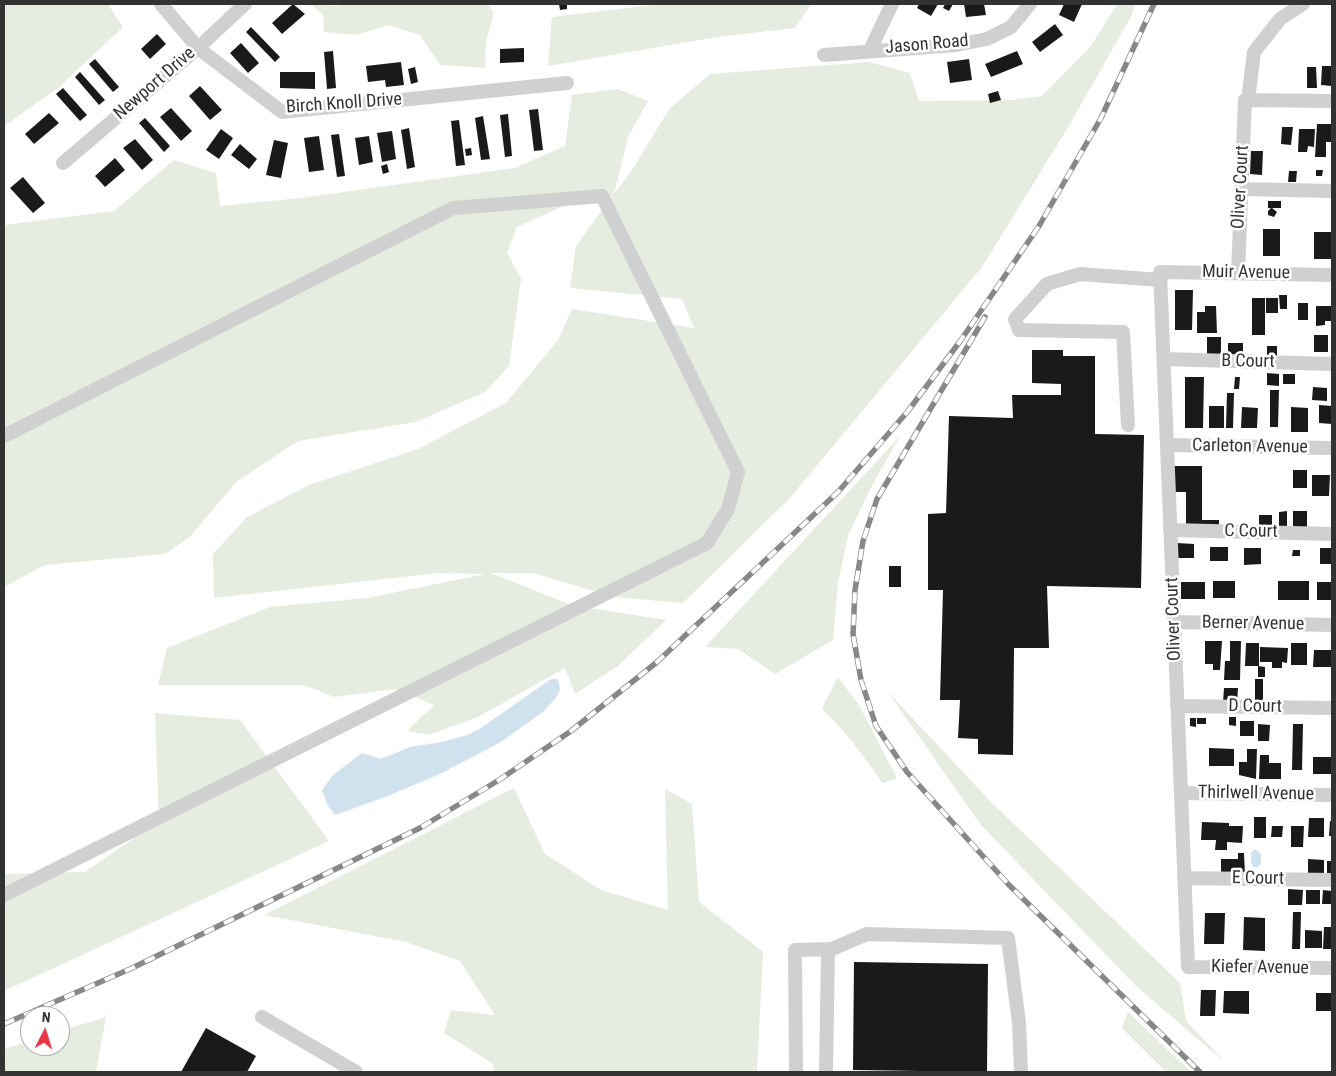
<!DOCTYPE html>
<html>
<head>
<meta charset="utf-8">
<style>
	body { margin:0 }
	#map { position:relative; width:1336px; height:1076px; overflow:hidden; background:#fff; font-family:"Roboto Condensed",sans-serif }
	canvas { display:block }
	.frame { position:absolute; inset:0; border:5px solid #333; pointer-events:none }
	.north { position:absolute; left:20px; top:1006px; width:50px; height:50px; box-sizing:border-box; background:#fff; border:1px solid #adadad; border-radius:50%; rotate:5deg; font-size:14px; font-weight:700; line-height:20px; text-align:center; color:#333 }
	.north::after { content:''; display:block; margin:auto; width:18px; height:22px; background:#e63946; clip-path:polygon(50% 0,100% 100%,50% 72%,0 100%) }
</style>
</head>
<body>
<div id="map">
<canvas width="1336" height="1076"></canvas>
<div class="frame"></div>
<div class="north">N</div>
</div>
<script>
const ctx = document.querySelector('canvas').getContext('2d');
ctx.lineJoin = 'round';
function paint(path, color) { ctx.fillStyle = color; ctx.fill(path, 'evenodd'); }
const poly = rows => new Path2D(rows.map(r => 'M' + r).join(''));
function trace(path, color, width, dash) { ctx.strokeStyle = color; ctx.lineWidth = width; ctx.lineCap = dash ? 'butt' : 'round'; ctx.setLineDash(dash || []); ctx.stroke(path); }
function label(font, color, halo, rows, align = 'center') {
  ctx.font = font + ' "Roboto Condensed",sans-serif'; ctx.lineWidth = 5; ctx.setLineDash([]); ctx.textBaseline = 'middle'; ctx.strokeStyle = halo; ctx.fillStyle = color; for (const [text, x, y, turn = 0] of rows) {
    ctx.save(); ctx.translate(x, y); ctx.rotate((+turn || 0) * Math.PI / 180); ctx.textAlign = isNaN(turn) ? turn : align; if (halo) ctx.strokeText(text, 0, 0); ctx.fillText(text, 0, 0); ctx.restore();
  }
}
paint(poly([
	[4,4,108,4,123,27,58,88,4,126],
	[311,4,337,6,340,4,488,4,494,13,486,42,485,68,440,65,420,35,389,25,355,35,324,32,323,15],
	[660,4,811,4,795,28,717,37,548,66,552,17],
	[1117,4,1135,4,1132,15,1067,129,982,267,789,499,683,603,614,597,533,573,491,573,571,605,666,620,619,665,575,694,565,668,478,717,429,735,407,731,434,705,395,689,334,697,304,685,158,685,167,648,270,607,367,598,485,574,439,573,214,598,213,554,247,517,309,485,418,449,506,403,558,340,572,309,694,328,682,299,570,288,576,246,612,196,568,204,517,227,507,253,521,279,509,366,485,392,416,422,298,441,236,482,190,537,165,554,45,565,4,587,4,225,114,211,174,160,216,173,220,206,301,198,515,168,565,146,572,95,617,89,648,101,628,137,614,194,632,170,670,108,710,74,869,62,910,73,919,101,1012,100,1042,96,1091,46],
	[900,436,869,491,848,536,838,583,833,640,775,674,738,649,705,647],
	[838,677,859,705,897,778,883,783,851,740,822,708],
	[887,691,992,803,1180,983,1186,1021,1227,1064,1138,988,981,825],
	[155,713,240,720,329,841,4,991,4,874,85,872,159,821],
	[514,788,545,854,601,890,668,910,665,789,692,804,699,902,763,952,757,1072,494,1072,493,1064,444,1033,451,1010,495,1015,460,961,406,942,264,915],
	[1128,1012,1191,1072,1166,1072,1122,1028],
	[106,1017,96,1072,4,1072,4,1049,30,1041,30,1046,60,1046,60,1031]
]), '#e6ecdf');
paint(poly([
	[551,679,557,679,559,683,560,690,556,698,544,711,501,742,440,774,385,797,335,815,328,806,322,790,333,775,362,753,381,759,410,747,442,742,467,735,481,728],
	[1255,849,1261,854,1261,864,1257,868,1253,867,1251,863,1251,853]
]), '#cfe2ee');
paint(poly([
	[293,4,305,14,282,34,272,23],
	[559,4,567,4,567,9,560,10],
	[919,4,938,4,931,16,917,8],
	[945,4,953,4,949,11,943,8],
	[964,4,984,4,986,15,966,17],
	[1064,4,1082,4,1074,22,1059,15],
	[1055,24,1063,35,1040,52,1032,42],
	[251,27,280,57,275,62,246,32],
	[157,34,166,44,150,59,141,49],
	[241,43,259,63,248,73,230,53],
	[524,48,524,62,500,63,500,49],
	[333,51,336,88,327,89,324,52],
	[1017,51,1023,64,991,77,985,64],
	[95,59,119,87,113,92,89,64],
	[969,59,972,80,950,83,947,62],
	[401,62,404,85,386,87,385,80,368,82,366,66],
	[1322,66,1332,66,1332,86,1321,85],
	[415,67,418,82,411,84,408,69],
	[1307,67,1316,67,1317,88,1307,88],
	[80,72,105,100,99,105,75,77],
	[280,72,315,72,315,89,280,88],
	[200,86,222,110,210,120,189,96],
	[63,88,87,115,80,121,56,94],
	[998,91,1001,100,990,103,988,94],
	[171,108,192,131,181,141,160,117],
	[538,109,543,150,534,151,529,110],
	[49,113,59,123,34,144,25,134],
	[508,114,512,156,505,157,500,115],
	[483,116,490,159,481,160,475,118],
	[145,118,170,146,164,152,139,123],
	[459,120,465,165,456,166,451,121],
	[1317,124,1332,124,1332,142,1326,142,1326,157,1315,157],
	[1282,127,1293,127,1291,145,1281,144],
	[409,128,415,167,407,169,401,130],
	[221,129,233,138,219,159,206,150],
	[1299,129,1315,129,1314,147,1308,146,1307,152,1298,152],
	[392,131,396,159,382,162,377,133],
	[339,134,345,176,337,177,331,135],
	[319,136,324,170,309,172,304,138],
	[369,136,373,162,359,165,355,138],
	[135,139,153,160,142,170,123,148],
	[274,140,288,143,281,178,266,175],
	[240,144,257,159,249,169,231,155],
	[471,148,472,155,466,156,465,149],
	[1251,151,1263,151,1262,175,1250,174],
	[115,158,125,170,105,187,95,176],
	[387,164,389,172,383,174,381,166],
	[1316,170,1323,170,1322,176,1316,176],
	[1289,171,1297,171,1296,182,1288,182],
	[23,177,45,203,33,213,10,188],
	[1268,201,1281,201,1281,208,1272,208,1277,212,1274,217,1268,215,1268,211,1271,208,1268,208],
	[1263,229,1280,229,1280,256,1263,256],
	[1314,232,1331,232,1331,259,1314,259],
	[1175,290,1193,290,1192,330,1175,330],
	[1279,295,1287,295,1287,309,1280,309],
	[1252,298,1265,298,1265,335,1252,335],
	[1266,298,1278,298,1278,313,1266,313],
	[1298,303,1308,303,1308,320,1298,320],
	[1205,306,1216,306,1217,333,1197,333,1197,312,1205,312],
	[1316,306,1332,306,1332,321,1325,321,1325,325,1316,326],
	[1314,335,1328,335,1328,352,1314,352],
	[1207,337,1221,337,1221,354,1207,354],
	[1228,343,1243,343,1243,358,1228,358],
	[1267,346,1277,346,1277,358,1267,358],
	[1032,350,1063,350,1063,356,1095,356,1095,434,1144,435,1141,588,1047,586,1049,648,1014,648,1013,755,978,754,978,739,958,738,960,700,940,700,943,590,928,590,928,514,946,513,949,416,1013,418,1012,395,1061,395,1061,384,1032,383],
	[1267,373,1279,374,1279,386,1267,385],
	[1283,374,1295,374,1295,384,1283,384],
	[1185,377,1204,377,1203,428,1185,428],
	[1235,377,1240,377,1239,389,1234,389],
	[1313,387,1327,388,1327,401,1312,400],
	[1270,390,1279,390,1278,427,1270,427],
	[1227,393,1234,393,1233,428,1226,428],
	[1319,405,1332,406,1332,424,1319,423],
	[1209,406,1224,406,1224,428,1209,428],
	[1242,407,1258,408,1257,428,1241,428],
	[1291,407,1308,408,1308,432,1291,432],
	[1174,466,1202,466,1202,520,1219,520,1219,527,1186,527,1186,492,1174,492],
	[1293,470,1307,470,1307,488,1293,488],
	[1312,475,1330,475,1329,496,1312,496],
	[1287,511,1287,529,1279,528,1279,512],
	[1293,511,1307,511,1307,528,1293,528],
	[1259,515,1272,515,1272,530,1259,530],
	[1177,543,1194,544,1194,558,1177,558],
	[1210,547,1228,547,1228,561,1210,561],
	[1244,548,1261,548,1261,564,1244,565],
	[1320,548,1332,548,1332,564,1320,564],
	[1293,550,1300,550,1300,556,1292,556],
	[889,566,901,566,901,587,889,587],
	[1213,581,1235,581,1235,598,1213,598],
	[1278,581,1309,581,1309,600,1278,600],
	[1181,582,1205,582,1205,599,1181,599],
	[1317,582,1332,582,1332,600,1317,600],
	[1205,641,1222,641,1220,670,1213,670,1213,664,1205,664],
	[1230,641,1241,641,1240,680,1224,680,1225,661,1230,661],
	[1246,643,1259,643,1259,666,1245,666],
	[1291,643,1307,643,1307,665,1291,665],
	[1260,647,1288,648,1287,663,1282,662,1282,668,1272,668,1272,662,1260,662],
	[1314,650,1332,650,1332,667,1313,667],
	[1258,666,1265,667,1265,677,1258,677],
	[1255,679,1263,679,1263,703,1255,703],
	[1224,688,1238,688,1237,703,1223,702],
	[1229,717,1236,717,1236,726,1229,725],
	[1190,718,1196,718,1196,727,1190,726],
	[1197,718,1206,718,1206,724,1197,724],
	[1240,721,1254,721,1254,736,1240,736],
	[1258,724,1270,725,1269,741,1258,741],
	[1293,724,1303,724,1302,770,1292,770],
	[1209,748,1234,749,1234,766,1209,766],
	[1247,749,1257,749,1256,779,1239,775,1239,762,1247,762],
	[1260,755,1269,755,1269,763,1281,763,1281,779,1259,779],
	[1313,757,1332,757,1332,774,1313,774],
	[1254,817,1266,817,1266,838,1254,838],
	[1309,818,1324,818,1324,837,1308,837],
	[1330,821,1332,821,1332,836,1329,836],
	[1202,822,1229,823,1229,826,1243,826,1242,843,1227,842,1227,850,1215,850,1216,840,1201,840],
	[1272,826,1283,826,1282,837,1271,837],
	[1291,826,1304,826,1303,847,1291,847],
	[1238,853,1244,853,1245,875,1221,875,1221,859,1238,859],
	[1308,859,1324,860,1324,875,1308,875],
	[1327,861,1332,861,1332,874,1327,874],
	[1288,889,1303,890,1302,905,1288,905],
	[1306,890,1320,890,1320,904,1306,904],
	[1323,890,1332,891,1332,904,1322,904],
	[1293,912,1301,912,1300,949,1292,949],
	[1205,913,1225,913,1224,944,1204,944],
	[1244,917,1265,918,1265,951,1243,950],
	[1324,927,1332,927,1332,949,1323,949],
	[1305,930,1322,931,1322,948,1305,948],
	[854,962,988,964,987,1072,853,1070],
	[1201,990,1216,990,1215,1016,1200,1016],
	[1224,991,1249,991,1249,1014,1223,1013],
	[1316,993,1332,993,1332,1011,1316,1011],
	[206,1028,256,1056,247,1072,181,1072]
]), '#1a1a1a');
trace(poly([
	[161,4,198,48,282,112,567,83],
	[870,50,892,4],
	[824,55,956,45,987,39,1011,27,1030,4],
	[1248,100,1254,52,1280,19,1303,4],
	[63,163,198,48,245,4],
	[1241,189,1332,191],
	[1238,273,1245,100,1332,101],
	[1332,275,1160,272,1188,967,1332,968],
	[1164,359,1332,364],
	[1128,425,1123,332,1019,330,1015,319,1047,284,1080,274,1160,280],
	[4,436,453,208,602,196,738,472,728,509,707,543,4,895],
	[1167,445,1332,448],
	[1170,530,1332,534],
	[1174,622,1332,625],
	[1177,706,1332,708],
	[1181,793,1332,795],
	[1184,878,1332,880],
	[262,1017,356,1072],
	[796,1072,795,950,832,949,867,934,1008,938,1019,1023,1021,1072],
	[826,1072,828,949]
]), '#d0d0d0', 14);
const rail = poly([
	[985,317,877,499,863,541,855,590,853,634,861,680,876,726,907,772,1009,885,1200,1072],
	[4,1024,130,969,420,828,499,780,571,731,657,662,838,492,908,411,961,340,1039,226,1101,118,1154,4]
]);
trace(rail, '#888', 5.5);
trace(rail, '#fff', 4, [11]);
label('18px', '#333', '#fff', [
	["Jason Road",927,45,-5],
	["Newport Drive",155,84,-41],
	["Birch Knoll Drive",344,104,-4],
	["Oliver Court",1241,187,-87],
	["Muir Avenue",1246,273,1],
	["B Court",1248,362,1],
	["Carleton Avenue",1250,447,1],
	["C Court",1251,532,1],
	["Oliver Court",1174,619,-92],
	["Berner Avenue",1253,624,1],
	["D Court",1255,707,1],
	["Thirlwell Avenue",1256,794,1],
	["E Court",1258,879,1],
	["Kiefer Avenue",1260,968,1]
]);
</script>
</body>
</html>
